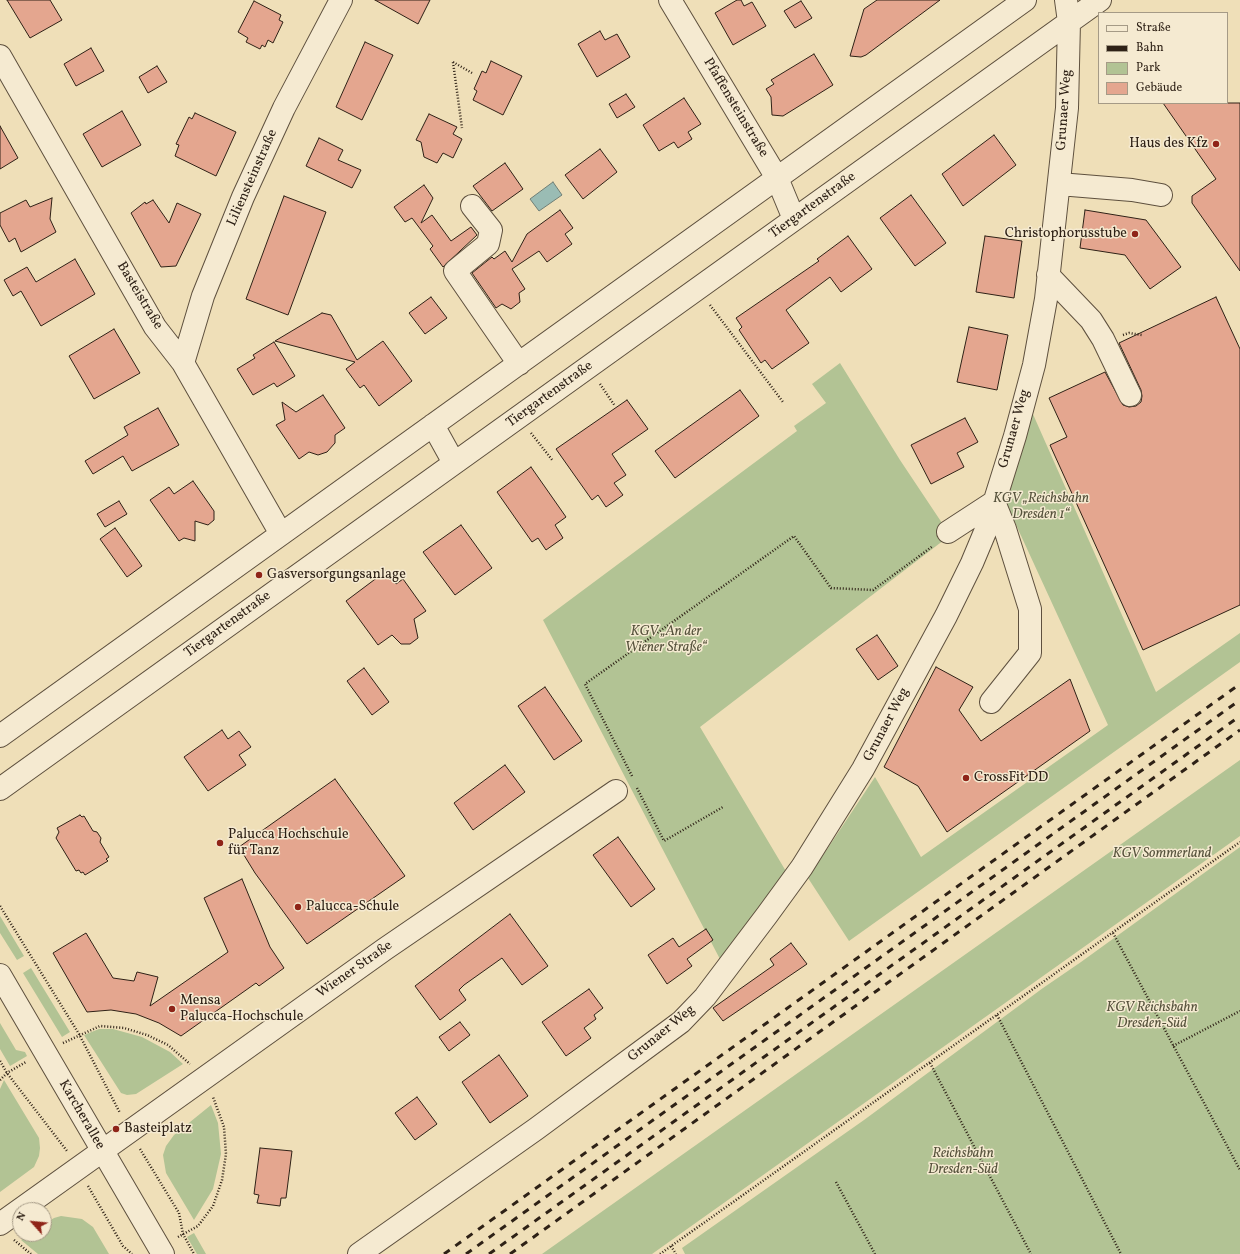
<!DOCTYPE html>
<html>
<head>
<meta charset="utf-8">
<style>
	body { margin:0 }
	#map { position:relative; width:1240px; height:1254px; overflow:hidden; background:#efdfb8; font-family:Vollkorn,serif }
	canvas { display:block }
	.legend { position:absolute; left:1098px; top:12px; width:130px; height:92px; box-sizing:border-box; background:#f5ead1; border:1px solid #a59a86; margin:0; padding:5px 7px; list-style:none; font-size:12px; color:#2e2116 }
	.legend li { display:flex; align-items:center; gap:8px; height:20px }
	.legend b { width:20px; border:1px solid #a59a86 }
	.north { position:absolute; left:12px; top:1202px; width:40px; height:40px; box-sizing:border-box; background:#f5ead1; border:1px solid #a59a86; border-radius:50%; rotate:297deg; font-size:11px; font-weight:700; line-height:16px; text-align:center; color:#2e2116 }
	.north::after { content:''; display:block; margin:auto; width:14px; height:18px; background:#8f2418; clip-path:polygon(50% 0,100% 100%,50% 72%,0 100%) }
</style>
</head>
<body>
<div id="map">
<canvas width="1240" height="1254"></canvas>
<ul class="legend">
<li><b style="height:5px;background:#f5ead1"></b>Straße</li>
<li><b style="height:5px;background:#2e2116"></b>Bahn</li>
<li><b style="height:11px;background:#b2c394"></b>Park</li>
<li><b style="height:11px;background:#e4a68f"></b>Gebäude</li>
</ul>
<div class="north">N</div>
</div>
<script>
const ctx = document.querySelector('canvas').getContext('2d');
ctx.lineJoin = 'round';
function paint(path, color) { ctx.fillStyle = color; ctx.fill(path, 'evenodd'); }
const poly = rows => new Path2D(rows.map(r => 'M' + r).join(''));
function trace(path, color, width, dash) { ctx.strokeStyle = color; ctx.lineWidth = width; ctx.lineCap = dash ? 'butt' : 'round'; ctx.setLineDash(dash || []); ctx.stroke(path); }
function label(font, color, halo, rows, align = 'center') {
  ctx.font = font + ' Vollkorn,serif'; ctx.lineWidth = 3; ctx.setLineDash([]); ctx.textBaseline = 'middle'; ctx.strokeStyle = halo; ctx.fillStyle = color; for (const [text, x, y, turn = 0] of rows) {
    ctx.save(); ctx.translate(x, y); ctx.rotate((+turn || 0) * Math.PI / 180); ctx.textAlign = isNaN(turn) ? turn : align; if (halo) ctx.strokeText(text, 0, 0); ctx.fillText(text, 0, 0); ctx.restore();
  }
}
paint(poly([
	[840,363,900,460,948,532,944,540,700,727,787,873,722,963,543,620,797,431,794,426,826,403,812,384],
	[1032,412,1156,692,1240,633,1240,662,849,941,808,878,875,777,921,857,1108,725,1006,503],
	[1240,760,1240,836,652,1254,542,1254],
	[1240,847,1240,1254,685,1254,682,1248,864,1120,1043,988,1081,962],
	[0,916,24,956,17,960,0,933],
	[31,968,70,1032,62,1037,23,973],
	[0,1023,16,1050,25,1052,27,1056,10,1066,0,1049],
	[99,1029,113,1029,142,1037,170,1052,183,1064,136,1094,127,1095,121,1093,84,1035],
	[4,1080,39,1138,40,1148,39,1156,34,1167,0,1192,0,1089],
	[211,1105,218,1123,221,1154,213,1189,194,1220,166,1173,163,1155,166,1146,174,1135],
	[61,1216,82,1219,93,1227,109,1254,38,1254,21,1240,30,1234,44,1234,44,1224,54,1218],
	[194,1233,206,1254,197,1254,187,1237]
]), '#b2c394');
const water = poly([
	[553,182,562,195,539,211,530,199,553,182]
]);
paint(water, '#9abcb4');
trace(water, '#6f7e75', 1);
const building = poly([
	[7,0,50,0,62,20,30,38,7,0],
	[375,0,430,0,418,24,375,0],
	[737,0,741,0,744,6,752,2,766,26,733,45,715,13,737,0],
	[877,0,940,0,866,55,861,57,850,56,864,9,877,0],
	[254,1,281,15,279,20,283,22,273,43,268,40,265,47,262,45,260,49,246,42,248,38,238,32,254,1],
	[801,1,812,18,795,28,784,11,801,1],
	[600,31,605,40,617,34,630,57,597,77,578,44,600,31],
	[365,42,393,55,362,120,336,107,365,42],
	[91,48,104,71,76,86,64,64,91,48],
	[814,54,833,85,783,116,772,115,771,97,766,89,774,84,771,80,814,54],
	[491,61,522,76,503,115,473,100,477,91,474,89,482,71,486,73,491,61],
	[157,66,167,82,148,93,139,77,157,66],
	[626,94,635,107,617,118,609,104,626,94],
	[684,98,701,124,688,132,692,139,678,148,674,142,659,151,643,125,684,98],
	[1163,103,1240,103,1240,271,1192,203,1192,196,1216,179,1163,103],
	[122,111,141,145,102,167,83,134,122,111],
	[195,113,236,132,216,176,175,156,179,145,176,144,189,117,192,119,195,113],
	[429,114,457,127,453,134,462,139,453,158,443,153,437,163,424,157,421,142,416,140,429,114],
	[0,126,18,158,0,169,0,126],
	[994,135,1016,165,963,206,942,174,994,135],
	[319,138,343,150,338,160,361,170,352,188,306,166,319,138],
	[600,149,617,172,583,199,565,175,600,149],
	[505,163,523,189,492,211,473,186,505,163],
	[424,185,433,198,421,223,432,215,451,241,471,227,477,235,443,267,430,249,433,246,412,218,405,222,394,207,424,185],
	[911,195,946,243,915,266,880,218,911,195],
	[284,196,326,212,288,315,246,299,284,196],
	[52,198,50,219,56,232,21,252,15,238,9,242,0,225,0,213,26,200,30,207,52,198],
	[153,200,169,223,177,203,201,214,176,266,161,267,131,213,145,202,146,204,153,200],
	[560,210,573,228,565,234,572,244,547,262,539,251,512,269,525,289,519,293,520,302,511,309,502,304,496,308,472,273,492,257,494,259,505,251,512,262,527,234,560,210],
	[1085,210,1146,220,1181,267,1150,289,1125,255,1080,248,1085,210],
	[848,236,872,269,841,292,830,277,786,310,809,343,772,369,765,360,761,363,739,330,742,327,736,318,819,261,817,259,848,236],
	[985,236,1022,241,1014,298,976,292,985,236],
	[75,259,95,294,41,326,21,291,13,296,4,280,27,267,36,282,75,259],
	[431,297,447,318,425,334,409,313,431,297],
	[1216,297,1240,349,1240,605,1143,650,1050,445,1067,437,1049,398,1105,372,1123,405,1129,407,1136,406,1141,402,1142,396,1141,390,1119,343,1216,297],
	[322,313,331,315,357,360,383,341,412,381,379,406,364,385,360,388,346,369,355,362,275,341,322,313],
	[969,327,1008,335,997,390,957,382,969,327],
	[114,329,140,373,94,399,69,356,114,329],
	[274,342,295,376,277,387,274,383,253,395,237,369,255,358,253,355,274,342],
	[740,390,759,416,675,478,655,451,740,390],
	[323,395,345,428,335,435,335,443,327,452,318,455,309,452,299,459,276,425,285,420,282,402,296,412,323,395],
	[627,400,648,429,612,454,626,475,614,483,623,495,606,507,598,495,592,500,556,449,627,400],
	[158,408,179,445,132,471,123,456,93,474,85,461,128,435,124,427,158,408],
	[965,418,978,442,957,453,964,467,931,484,911,445,965,418],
	[531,467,566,517,555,525,563,538,546,550,538,538,532,542,497,492,531,467],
	[193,481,214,511,214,520,208,525,195,521,195,541,184,538,179,541,150,500,169,487,174,494,193,481],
	[119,501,127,514,105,527,97,514,119,501],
	[461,525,492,568,455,595,423,552,461,525],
	[115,528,142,566,127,577,100,539,115,528],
	[386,571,396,584,403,579,426,611,414,619,418,638,410,644,401,644,392,635,378,645,346,601,386,571],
	[877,635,898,666,878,680,856,649,877,635],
	[936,667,973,687,959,710,981,741,1070,679,1090,731,947,832,918,786,884,767,936,667],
	[364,668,389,702,372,715,347,681,364,668],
	[545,687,582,741,554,760,518,706,545,687],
	[222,730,228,739,239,731,251,747,239,755,246,765,208,791,184,757,222,730],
	[505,765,525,792,473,830,454,803,505,765],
	[335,779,405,876,307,944,255,873,239,847,335,779],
	[80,815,82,817,84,816,93,831,97,832,101,838,100,842,109,857,106,859,108,861,85,875,83,872,81,873,79,870,76,871,56,838,59,832,57,828,80,815],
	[618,837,655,889,631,907,593,855,618,837],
	[242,879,270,947,284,968,259,986,256,983,181,1036,159,1023,136,1014,111,1010,87,1012,53,953,86,933,113,978,134,981,137,972,158,977,150,1006,228,952,204,898,242,879],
	[510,914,548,966,522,985,502,958,464,985,459,990,466,1000,440,1020,415,986,510,914],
	[706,929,713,940,687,959,692,966,667,984,648,955,673,938,679,947,706,929],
	[791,943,807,964,723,1021,713,1008,774,965,770,959,791,943],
	[589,989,603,1008,594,1015,596,1019,584,1028,591,1038,566,1056,542,1022,589,989],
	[460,1022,470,1035,449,1051,439,1037,460,1022],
	[499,1055,528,1096,490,1123,462,1082,499,1055],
	[417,1097,437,1124,415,1140,395,1113,417,1097],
	[260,1148,292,1151,286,1198,281,1198,280,1206,257,1203,259,1195,254,1194,260,1148]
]);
paint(building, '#e4a68f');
trace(building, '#2e2116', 1);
const minor = poly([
	[670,0,777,178,794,219],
	[0,56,155,327,183,363,281,534],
	[1059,184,1132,190,1161,195],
	[472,206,491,230,488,244,455,271,519,364],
	[1048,275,1091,320,1103,339,1130,395],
	[183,363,203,296,243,197,284,108,341,0],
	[433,425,454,463],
	[948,532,994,502,1005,529,1030,609,1030,653,991,702],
	[0,736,1025,0],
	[0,789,1100,0],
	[0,975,163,1254],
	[0,1224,385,949,616,791],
	[359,1254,536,1129,681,1022,705,997,767,915,802,867,863,769,946,616,972,563,985,532,1015,436,1034,365,1046,299,1067,108,1069,22,1066,0]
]);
trace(minor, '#5e503e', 24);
trace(poly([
	[453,62,462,128],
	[453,62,472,73],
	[710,305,783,402],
	[1123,335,1129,333,1142,335],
	[600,384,615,406],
	[531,433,553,461],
	[632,776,585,684,794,536,831,588,873,590,933,546],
	[637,788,664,841,723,807],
	[0,906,79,1034,120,1113],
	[1113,933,1240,1170],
	[997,1015,1121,1254],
	[63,1043,100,1026,124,1028,147,1035,168,1045,190,1064],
	[1173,1046,1240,1011],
	[0,1061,7,1073,67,1151],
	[930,1063,1031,1254],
	[0,1080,7,1073,26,1062],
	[140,1149,179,1213,183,1234,194,1254],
	[836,1182,875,1254],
	[88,1186,123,1246,132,1254],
	[178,1237,198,1226,213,1206,222,1180,226,1154,224,1127,213,1097],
	[14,1240,31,1254],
	[671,1246,676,1254],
	[660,1254,1240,842]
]), '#2e2116', 2.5, [1, 2]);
trace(minor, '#f5ead1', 22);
trace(poly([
	[444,1254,1240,684],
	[466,1254,1240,700],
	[489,1254,1240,716],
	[510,1254,1240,730]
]), '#2e2116', 3, [7, 7]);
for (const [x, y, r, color] of [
	[1216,144,4,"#8f2418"],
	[1135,234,4,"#8f2418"],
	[259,575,4,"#8f2418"],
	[966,778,4,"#8f2418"],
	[220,843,4,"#8f2418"],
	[298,907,4,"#8f2418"],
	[172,1009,4,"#8f2418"],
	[116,1129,4,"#8f2418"]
]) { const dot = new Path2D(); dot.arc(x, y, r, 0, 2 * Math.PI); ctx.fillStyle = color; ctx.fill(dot); trace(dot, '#f5ead1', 1.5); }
label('14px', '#2e2116', '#f5ead1', [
	["Pfaffensteinstraße",735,108,59],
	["Grunaer Weg",1065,110,-86],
	["Liliensteinstraße",253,178,-66],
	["Tiergartenstraße",813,206,-36],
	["Basteistraße",139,296,59],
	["Tiergartenstraße",550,395,-36],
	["Grunaer Weg",1015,429,-74],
	["Tiergartenstraße",228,625,-36],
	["Grunaer Weg",887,725,-62],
	["Wiener Straße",355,970,-35],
	["Grunaer Weg",662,1034,-39],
	["Karcherallee",81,1115,60]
]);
label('14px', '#2e2116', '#f5ead1', [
	["Haus des Kfz",1208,144,"right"],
	["Christophorusstube",1127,234,"right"],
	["Gasversorgungsanlage",267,575],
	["CrossFit DD",974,778],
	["Palucca Hochschule",228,835],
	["für Tanz",228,851],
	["Palucca-Schule",306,907],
	["Mensa",180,1001],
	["Palucca-Hochschule",180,1017],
	["Basteiplatz",124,1129]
], 'left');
label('italic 14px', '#56523c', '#f5ead1', [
	["KGV „Reichsbahn",1041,499],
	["Dresden 1“",1041,515],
	["KGV „An der",666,632],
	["Wiener Straße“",666,648],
	["KGV Sommerland",1162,854],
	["KGV Reichsbahn",1152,1008],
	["Dresden-Süd",1152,1024],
	["Reichsbahn",963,1154],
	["Dresden-Süd",963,1170]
]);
</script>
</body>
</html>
